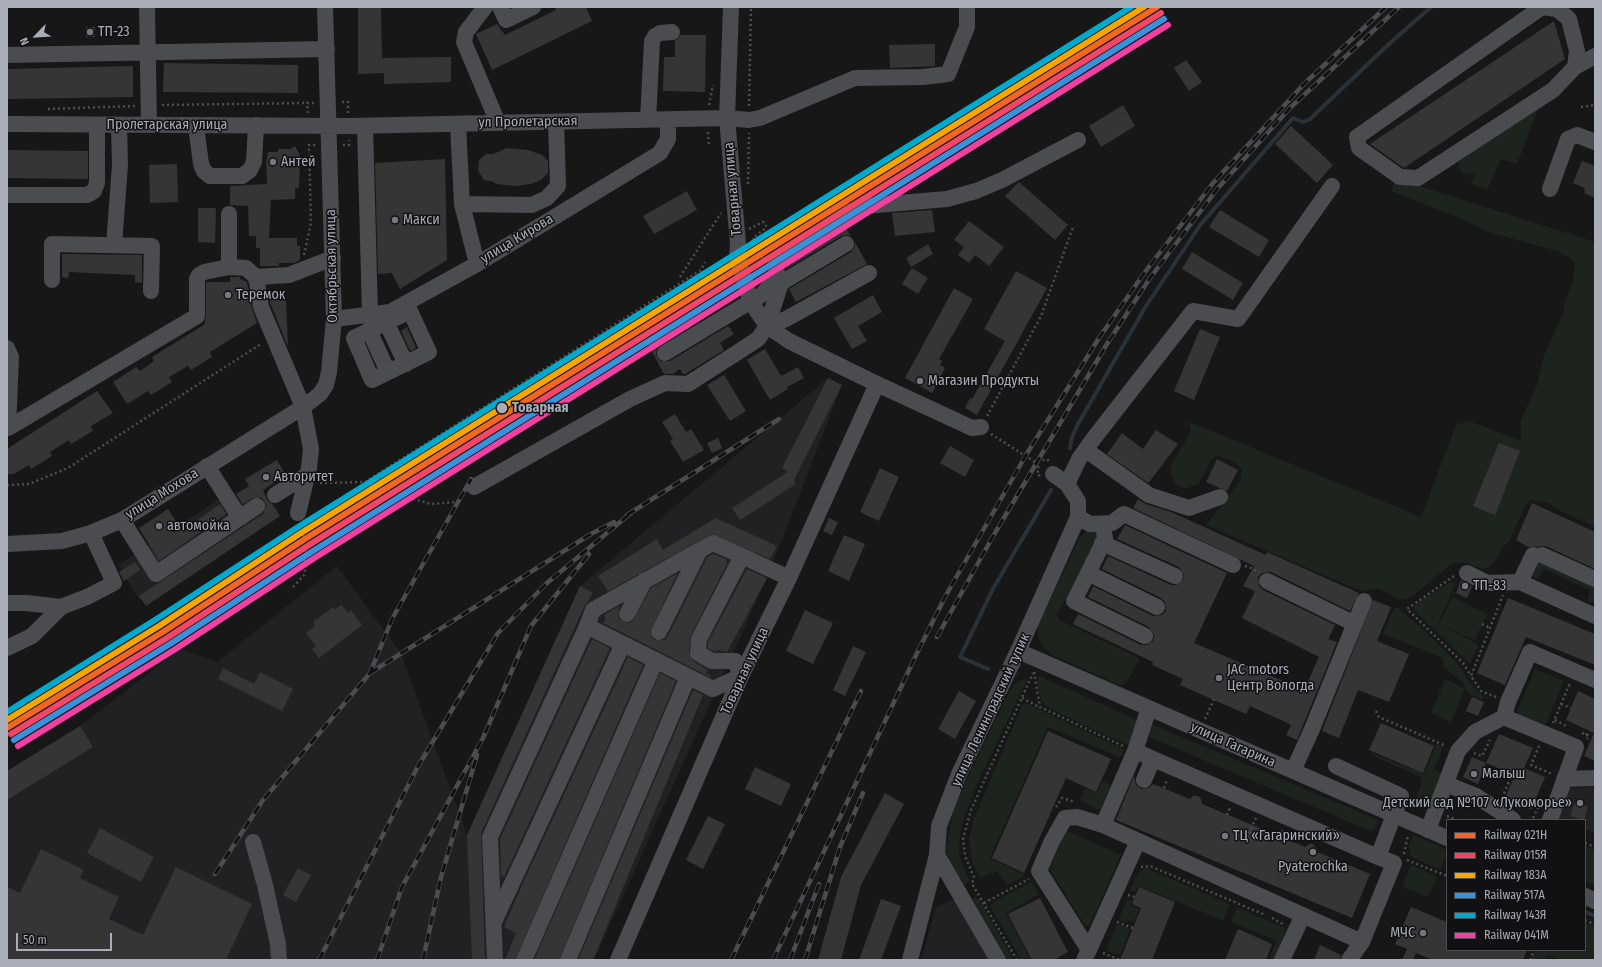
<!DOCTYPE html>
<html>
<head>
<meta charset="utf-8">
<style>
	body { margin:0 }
	#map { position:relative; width:1602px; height:967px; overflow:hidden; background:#171717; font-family:"Fira Sans Condensed",sans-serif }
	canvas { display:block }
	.frame { position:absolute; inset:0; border:8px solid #a8adb8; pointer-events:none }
	.legend { position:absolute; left:1446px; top:819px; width:140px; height:132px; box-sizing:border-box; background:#111113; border:1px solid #4d4f55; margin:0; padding:5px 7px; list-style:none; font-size:12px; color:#a8adb8 }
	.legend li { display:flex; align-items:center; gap:8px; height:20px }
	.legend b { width:20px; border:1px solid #4d4f55 }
	.north { position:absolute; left:16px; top:16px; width:40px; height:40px; -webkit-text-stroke:3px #111113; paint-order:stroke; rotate:245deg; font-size:11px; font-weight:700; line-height:16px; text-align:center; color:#a8adb8 }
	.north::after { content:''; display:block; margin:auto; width:14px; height:18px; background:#a8adb8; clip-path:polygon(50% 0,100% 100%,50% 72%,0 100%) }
	.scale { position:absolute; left:16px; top:933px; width:96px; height:18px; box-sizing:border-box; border:2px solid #a8adb8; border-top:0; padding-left:5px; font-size:12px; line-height:14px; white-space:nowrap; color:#a8adb8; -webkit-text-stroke:3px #111113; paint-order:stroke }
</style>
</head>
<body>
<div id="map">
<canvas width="1602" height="967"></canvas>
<div class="frame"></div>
<ul class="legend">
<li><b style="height:5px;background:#f26522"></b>Railway 021Н</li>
<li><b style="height:5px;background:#f34667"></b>Railway 015Я</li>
<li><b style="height:5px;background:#f7a600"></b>Railway 183А</li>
<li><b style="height:5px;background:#3a90db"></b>Railway 517А</li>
<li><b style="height:5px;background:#00a9ce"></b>Railway 143Я</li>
<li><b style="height:5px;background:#f240a1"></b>Railway 041М</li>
</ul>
<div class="north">N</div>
<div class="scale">50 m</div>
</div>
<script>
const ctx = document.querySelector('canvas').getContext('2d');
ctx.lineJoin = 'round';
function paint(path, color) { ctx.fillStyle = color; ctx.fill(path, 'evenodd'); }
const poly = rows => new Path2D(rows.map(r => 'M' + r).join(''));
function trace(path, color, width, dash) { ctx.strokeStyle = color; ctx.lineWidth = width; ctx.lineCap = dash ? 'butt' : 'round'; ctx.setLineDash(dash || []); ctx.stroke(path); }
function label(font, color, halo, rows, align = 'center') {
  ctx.font = font + ' "Fira Sans Condensed",sans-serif'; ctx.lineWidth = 3; ctx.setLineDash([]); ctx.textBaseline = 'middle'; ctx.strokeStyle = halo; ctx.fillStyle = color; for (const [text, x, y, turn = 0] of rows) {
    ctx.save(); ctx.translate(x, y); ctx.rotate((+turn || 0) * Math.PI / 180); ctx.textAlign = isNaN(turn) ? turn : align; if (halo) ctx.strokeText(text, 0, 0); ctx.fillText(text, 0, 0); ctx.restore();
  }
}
paint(poly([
	[828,378,842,385,767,578,594,960,7,960,7,771,80,726,181,649,217,662,337,566,401,653,467,835,580,586],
	[251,493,259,506,270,499,278,511,140,600,118,565,221,498,228,508],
	[1588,787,1595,788,1595,834,1585,829,1585,820,1565,820,1559,817,1570,788],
	[955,899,991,960,921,960,936,907]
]), '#212123');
paint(poly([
	[1538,109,1517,164,1501,159,1487,190,1471,184,1475,175,1463,173,1458,167,1460,159],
	[1394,178,1595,242,1595,527,1556,509,1549,503,1531,500,1526,504,1510,540,1504,546,1491,566,1483,569,1462,562,1450,565,1423,588,1407,599,1398,600,1390,594,1377,588,1361,591,1206,525,1240,481,1242,470,1235,462,1217,455,1211,460,1199,484,1187,488,1182,488,1175,483,1171,474,1171,465,1191,432,1189,422,1421,517,1456,425,1469,421,1521,441,1521,420,1537,385,1544,355,1563,314,1565,301,1573,282,1575,262,1560,252,1489,232,1453,215,1392,192],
	[1088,529,1096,531,1098,538,1057,614,1059,620,1137,657,1139,659,1128,680,1122,686,1054,656,1043,647,1038,636,1038,625,1080,538],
	[1536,561,1595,582,1595,599,1592,603,1587,603,1590,590,1546,570,1543,570,1538,579,1533,577,1532,575],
	[1451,582,1455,583,1453,589,1438,624,1476,643,1478,646,1470,664,1414,610,1414,607,1420,601],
	[1452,597,1487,614,1475,640,1439,624],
	[1397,607,1426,632,1457,663,1473,687,1484,697,1480,699,1469,694,1462,682,1444,667,1443,659,1439,656,1383,634,1393,610],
	[1535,669,1564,681,1545,727,1516,715],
	[1039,676,1137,720,1138,724,1129,744,1125,744,1048,708,1042,701,1037,682],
	[1028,678,977,784,964,818,960,832,959,852,962,864,969,879,969,882,964,885,949,861,946,848,954,806,1009,692,1014,684],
	[1445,680,1465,688,1451,722,1431,713],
	[1025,703,1121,748,1124,751,1122,756,1119,757,1048,727,990,858,1024,875,1024,877,1007,885,997,871,980,878,972,861,969,840,973,821,1022,705],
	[1153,725,1376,819,1378,823,1375,829,1371,831,1151,738,1148,736,1149,726],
	[1437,744,1443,747,1434,770,1441,773,1431,805,1416,798,1422,781,1421,777,1369,754,1371,753,1424,774],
	[1102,781,1111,785,1100,810,1080,801,1085,788,1097,793],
	[1065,830,1121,855,1089,927,1084,924,1050,870],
	[1414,835,1445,849,1446,855,1441,868,1438,869,1410,856,1409,844],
	[1585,846,1595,850,1595,886,1585,881],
	[1411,865,1436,876,1436,879,1428,897,1403,887,1409,868],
	[1146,868,1230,904,1223,920,1138,886,1135,892,1130,890,1136,877,1142,870],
	[1031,882,1039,893,1038,895,1006,913,1031,960,1021,960,990,906,995,901],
	[974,898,979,899,1014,960,1008,960,973,900],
	[1127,899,1132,901,1130,905,1139,909,1134,922,1128,920,1127,923,1119,919],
	[1237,907,1286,929,1274,960,1269,958,1276,943,1275,940,1231,922],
	[1585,923,1595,927,1595,960,1561,960,1548,955,1545,960,1531,960,1535,950,1585,950],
	[1117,924,1130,929,1120,955,1106,951]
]), '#1d241e');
trace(poly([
	[1070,448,1072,437,1078,424,1146,306,1201,224,1293,118,1303,122,1310,119,1389,44,1431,7],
	[988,669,960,657,994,587,1051,490],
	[1585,912,1595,916]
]), '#2a3239', 4);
paint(poly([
	[358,7,381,7,382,58,451,57,451,82,384,84,384,73,358,74],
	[555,7,586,7,592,21,492,70,476,34,497,24,505,35,556,10],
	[1554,21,1565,59,1404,168,1370,144],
	[86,27,95,27,95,37,86,37],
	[681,35,706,35,705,92,663,91,664,57,675,57,675,41],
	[935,44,935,66,890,68,889,45],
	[1186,60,1202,82,1189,91,1174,68],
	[164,63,298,65,298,93,163,92],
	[133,66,133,97,7,99,7,69],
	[1123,105,1135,126,1101,147,1089,126],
	[1291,126,1333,165,1317,183,1275,144],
	[295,146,303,161,300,163,299,188,295,188,295,199,271,200,269,238,297,238,297,246,300,246,300,260,294,263,279,263,279,266,260,266,260,248,256,248,256,236,249,236,248,206,230,205,230,186,267,184,266,159,267,159,268,152,278,152,278,149,291,149],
	[507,148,528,150,542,155,548,161,548,173,541,180,531,184,516,186,496,184,494,182,484,180,478,171,479,160,486,154,493,154],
	[7,150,88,151,88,179,7,178],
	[445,159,447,260,400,289,392,273,378,274,375,163],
	[1582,161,1595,166,1595,198,1584,193,1585,188,1573,183],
	[177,164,178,202,150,203,149,165],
	[1019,182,1068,225,1055,240,1005,196],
	[687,191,697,210,654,234,643,216],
	[198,208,216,208,215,243,198,242],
	[932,210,935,232,895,236,892,213],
	[1220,210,1269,240,1259,257,1209,227],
	[969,221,1004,247,989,266,975,255,969,263,958,255,964,247,954,240],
	[845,227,851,236,846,235,841,236,786,269,786,266],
	[855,242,867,264,796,302,789,289,851,252,854,248],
	[928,244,933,254,911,267,906,258],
	[1192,252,1243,283,1233,300,1182,269],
	[62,254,142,255,142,283,135,282,135,275,69,272,68,278,62,277],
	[912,268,928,278,918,294,902,284],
	[1016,271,1047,288,977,415,965,408,970,398,972,399,1005,341,984,329],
	[230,277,240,277,240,279,247,282,252,309,257,323,210,352,212,357,191,370,188,366,169,377,172,382,151,395,148,391,127,404,113,382,136,367,140,371,154,361,152,357,204,325,206,316,206,282,230,282],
	[954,288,973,299,939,359,942,361,940,365,945,368,932,393,905,378],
	[873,295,882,312,858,326,867,341,852,349,834,318],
	[286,298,288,347,269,300],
	[701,311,705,318,657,348,656,354,660,361,670,361,728,326,734,334,720,343,724,350,685,374,683,374,680,369,673,374,664,374,648,344],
	[407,327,416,348,410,351,401,331],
	[1200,329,1220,337,1194,400,1174,391],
	[765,349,781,376,798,367,804,378,787,387,788,389,770,400,747,360],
	[724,375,746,411,730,421,707,385],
	[828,378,842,385,794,480,796,484,740,520,732,508,788,472,782,468],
	[97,391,113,413,91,426,93,431,71,444,69,440,50,452,52,456,31,469,29,465,14,474,7,474,7,449],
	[675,414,686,432,691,429,704,450,683,462,670,441,673,439,662,422],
	[1156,430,1178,444,1150,481,1148,483,1107,454,1122,433,1143,449],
	[718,438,722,448,712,453,707,443],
	[1499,443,1520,451,1495,515,1473,506],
	[950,446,974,460,965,477,940,463],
	[1217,459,1238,470,1227,491,1206,482],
	[277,460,286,475,263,490,267,500,272,504,280,516,146,606,139,596,263,514,266,505,262,498,252,498,243,504,236,494,249,486,245,479],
	[880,468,899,477,879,521,860,512],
	[1138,499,1146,504,1171,512,1266,555,1267,552,1359,593,1350,611,1271,572,1262,573,1258,577,1259,586,1263,590,1335,625,1328,639,1337,642,1297,740,1286,735,1291,725,1281,720,1250,706,1246,714,1180,685,1183,679,1152,665,1153,662,1073,624,1078,614,1141,645,1146,645,1153,641,1154,635,1149,627,1088,597,1093,586,1153,616,1162,615,1166,611,1165,602,1161,598,1102,569,1108,556,1171,585,1176,585,1183,580,1184,575,1179,567,1117,539,1125,525,1227,573,1194,643,1304,690,1319,657,1242,618,1255,591,1243,586,1254,566,1133,508],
	[1532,503,1595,532,1595,569,1546,546,1528,547,1516,540],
	[220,504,226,514,159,561,139,528,168,509,182,531],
	[716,518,777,546,770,559,712,534,608,591,598,576,657,539,663,550],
	[829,518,838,522,832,535,823,531],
	[844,535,865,544,849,581,828,571],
	[713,554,726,559,727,564,691,635,689,652,693,661,708,670,706,673,711,675,710,677,603,623,606,619,604,615,619,606,618,614,619,619,627,623,632,622,651,588,678,573,650,632,654,640,664,640,668,636,707,557],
	[135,562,140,570,124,581,119,572],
	[747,569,767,578,727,652,718,650,715,652,708,648,708,642],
	[1461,580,1472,586,1467,598,1456,593],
	[580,586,593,593,584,607,481,833,485,960,472,960,467,835],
	[1508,598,1595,634,1595,665,1526,637,1505,685,1477,673],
	[1373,600,1391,607,1377,641,1409,654,1389,702,1358,690,1339,738,1322,731],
	[341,605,348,613,351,610,362,625,319,658,312,649,316,646,306,633,315,626,313,622,333,607,335,610],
	[805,610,833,623,813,664,786,651],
	[592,639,610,648,504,877,501,876,500,839],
	[853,646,866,652,845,696,833,690],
	[628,657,643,665,515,960,505,960,516,933,504,927,522,885],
	[223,668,254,684,260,672,293,689,282,711,218,679],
	[660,673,676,681,559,960,534,960],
	[693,690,703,695,593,960,578,960],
	[959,691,976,701,955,739,938,729],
	[1578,691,1595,699,1595,761,1584,756,1594,733,1566,720],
	[1472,697,1484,702,1478,716,1466,711],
	[1381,723,1434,746,1423,773,1369,750],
	[80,726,93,747,7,800,7,771],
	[1048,731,1111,759,1096,792,1066,778,1024,873,992,858],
	[1499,734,1533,748,1524,768,1545,777,1531,810,1505,798,1515,775,1486,763],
	[1472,757,1486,763,1478,784,1463,777],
	[755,767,791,784,781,806,745,789],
	[1134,776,1136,785,1141,789,1149,788,1153,784,1190,799,1193,796,1198,796,1201,799,1202,804,1305,847,1309,844,1313,844,1316,848,1317,852,1370,874,1352,918,1116,820],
	[885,793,904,804,861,885,841,960,818,960,841,877],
	[1575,802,1588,807,1584,820,1570,816],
	[708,816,725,824,703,869,686,860],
	[100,828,154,857,141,882,87,853],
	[41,849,84,870,80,878,119,897,109,919,143,935,176,867,252,904,226,960,7,960,7,887,20,893],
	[298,868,311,875,296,902,283,895],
	[1139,887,1175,902,1152,960,1120,960,1141,908,1132,904],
	[1040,898,1068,952,1054,960,1032,960,1008,914],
	[881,899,901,906,881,960,859,960],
	[1411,907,1447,922,1447,950,1527,950,1523,960,1433,960,1416,953,1413,960,1402,960,1407,949,1395,944],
	[1238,929,1272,944,1266,960,1225,960],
	[1320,945,1341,955,1340,960,1314,960]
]), '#353536');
trace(poly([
	[342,102,348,102,348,113],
	[162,105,307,103],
	[709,105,713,85],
	[749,106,751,7],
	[1581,107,1595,105],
	[48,109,135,106],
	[308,113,307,103,315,103],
	[708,132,709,144],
	[343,145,349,145,349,140],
	[748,184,749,133],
	[749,229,763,222,766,224,766,228,753,238,763,260],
	[304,255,311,223,309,145,316,145],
	[680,277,721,213],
	[987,416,1041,316,1073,227],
	[991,434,1035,462,1047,459,1049,461],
	[1035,462,1039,468,1037,474,1040,476],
	[366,482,383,490,431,504,457,502],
	[320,483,365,482,701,270,705,262],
	[7,485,29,484,68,468,261,344],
	[1245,566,1249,567,1258,572],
	[1454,576,1407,609,1463,663,1471,676],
	[293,587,305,574,305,539,299,526],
	[1482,624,1490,628],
	[1034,672,1040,707,1123,746],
	[1496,697,1481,691,1471,676,1503,595],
	[1022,698,1039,707],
	[1561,704,1571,708],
	[1376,711,1379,717,1446,746],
	[1205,719,1214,699],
	[1555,720,1568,727],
	[1553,723,1570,683],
	[1582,733,1589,736,1587,739],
	[1586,735,1589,731],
	[1539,746,1531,765,1552,774],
	[1474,753,1482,756,1490,740],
	[1164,788,1167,780],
	[1502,798,1510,779,1510,773],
	[1414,801,1424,806],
	[1535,802,1540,804],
	[1056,807,1062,798,1075,802],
	[1227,815,1230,808],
	[1447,816,1457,820],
	[1533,818,1538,808],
	[1280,837,1283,830],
	[1247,838,1256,818],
	[1585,843,1595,847],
	[1404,854,1408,835],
	[1407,860,1447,876],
	[1141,867,1150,866,1265,915],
	[1128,895,1135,897],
	[984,903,1029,879],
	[1272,918,1283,924],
	[1585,920,1595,925],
	[1117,922,1133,928],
	[1103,953,1120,960],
	[1017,960,972,884,974,877,965,856,963,839,971,810,1033,673],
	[1530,960,1534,950]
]), '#4d4e52', 2.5, [2, 3]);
trace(poly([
	[147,7,149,125],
	[485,7,466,32,464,42,498,123],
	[500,7,506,20,533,7],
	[731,7,727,118,738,243,737,256,751,302,767,326,789,341,877,384,972,428,981,427],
	[7,55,327,49],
	[1575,67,1577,51,1569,19,1557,9,1542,7,1357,137,1359,148,1400,177,1418,178,1553,90,1575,67,1595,56],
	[648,120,652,41,655,36,660,33,672,32],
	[7,124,349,126,727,118,749,120,760,118,855,78,923,77,948,74,967,27,967,7],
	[458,124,462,204,477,264],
	[196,126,201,164,204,171,210,176,242,176,250,170,254,162,256,125],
	[365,126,370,315],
	[1550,189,1568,139,1577,135,1595,142],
	[7,195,87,195,94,191,97,183,97,125],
	[462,204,532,205,547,198,558,186,556,122],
	[114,245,120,165,119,125],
	[229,267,229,214],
	[256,277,289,275,333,258],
	[52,280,52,244,152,246,151,291],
	[410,311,429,352,372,380,354,338,410,311],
	[334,319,390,312,477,264,660,153,668,139,668,120],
	[386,322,406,364],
	[767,326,786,319,869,273],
	[369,330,388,372],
	[7,348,11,357,8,428,197,316,197,279,199,275,204,272,229,267,246,268,256,277,261,307,303,407,122,520,91,533,62,541,7,544],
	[665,353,763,294,777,275,776,264,778,260,850,212,865,206,947,199,976,191,1002,180,1078,140],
	[1086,450,1149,495,1189,508,1220,497],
	[207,466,240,518],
	[1067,484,1079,459,1094,438,1193,311,1238,319,1332,186],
	[474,487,630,399,665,383,688,384,735,354,758,339,767,326,781,283,846,244],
	[275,495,307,475],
	[298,513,309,468,311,449,303,407,320,394,326,385,329,372,334,319,325,7],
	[1078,517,1090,524,1112,523,1124,514,1233,565],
	[122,520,156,574,257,506],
	[1103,524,1105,539,1074,601,1145,636],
	[1102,543,1175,576],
	[1542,555,1595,579],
	[1088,573,1157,607],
	[1467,573,1487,583,1520,582,1595,616],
	[1267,581,1355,624],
	[1520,582,1533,555],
	[7,603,26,603,61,607],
	[627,614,645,580],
	[587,626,593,610,700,550],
	[659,632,700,550,713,543,742,556],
	[7,648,32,636,61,607,87,597,114,583,91,533],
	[1018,651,1447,838],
	[1149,708,1135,751,1103,825,1362,942],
	[1504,717,1508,702,1530,652,1595,680],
	[1135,751,1378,857],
	[1336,766,1401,796,1378,857,1394,863,1362,942,1349,960],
	[1293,771,1312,729,1364,601],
	[1564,779,1595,778],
	[1144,780,1153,759],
	[1446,784,1476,796,1513,820],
	[1428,830,1458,751,1475,732,1504,717,1576,747,1550,820],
	[253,842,265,885,278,944,279,960],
	[937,855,998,960],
	[1585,896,1595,901],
	[494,922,623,644],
	[1089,950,1138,841],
	[495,960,490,837,587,626,713,689,741,676,735,661,712,661,698,653,699,639,742,556,789,578],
	[524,960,656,660],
	[568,960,688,677],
	[618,960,741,676,789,578,877,384],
	[910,960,937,855,939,826,959,774,1018,651,1078,517,1078,501,1067,484,1053,474],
	[1084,960,1089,950,1039,871,1052,841,1065,818,1077,817,1103,825],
	[1282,960,1303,915]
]), '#4b4c50', 16);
const rail = poly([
	[627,515,779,419],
	[937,637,992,538,1107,344,1150,278,1218,188,1290,108,1399,7],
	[370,673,591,534,614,522],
	[215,874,263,800,370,673,392,619,471,479],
	[319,960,417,768,498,633,547,583,631,513],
	[377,960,402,887,483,738,531,626,589,554],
	[423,960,441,877,477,755],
	[731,960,861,691],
	[773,960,917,653,945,597,1026,455,1099,338,1145,272,1213,183,1303,85,1386,7],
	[790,960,819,884],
	[805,960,840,847,863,793]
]);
trace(rail, '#4b4c4f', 4.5);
trace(rail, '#111113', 3, [9]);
trace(poly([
	[7,728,163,632,305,539,1157,7]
]), '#f26522', 6);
trace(poly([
	[11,734,167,638,309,545,1161,13]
]), '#f34667', 6);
trace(poly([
	[7,720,159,626,301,533,1144,7]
]), '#f7a600', 6);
trace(poly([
	[14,740,170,644,313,551,1164,19]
]), '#3a90db', 6);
trace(poly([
	[7,712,155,620,298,527,1131,7]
]), '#00a9ce', 6);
trace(poly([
	[18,746,174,650,316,557,1168,25]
]), '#f240a1', 6);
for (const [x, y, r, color] of [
	[90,32,4,"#757880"],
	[273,162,4,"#757880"],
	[395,220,4,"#757880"],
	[228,295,4,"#757880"],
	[920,381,4,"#757880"],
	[502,408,6,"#a8adb8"],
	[266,477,4,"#757880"],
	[159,526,4,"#757880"],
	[1465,586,4,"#757880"],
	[1219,678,4,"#757880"],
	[1474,774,4,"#757880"],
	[1580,803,4,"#757880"],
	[1225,836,4,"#757880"],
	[1313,852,4,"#757880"],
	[1423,933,4,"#757880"]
]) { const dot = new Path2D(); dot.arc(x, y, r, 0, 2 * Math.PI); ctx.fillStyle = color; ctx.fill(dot); trace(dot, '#111113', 1.5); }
label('14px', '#a8adb8', '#111113', [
	["ТП-23",98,32],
	["Антей",281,162],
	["Макси",403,220],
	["Теремок",236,295],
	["Магазин Продукты",928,381],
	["Авторитет",274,477],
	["автомойка",167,526],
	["ТП-83",1473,586],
	["JAC motors",1227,670],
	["Центр Вологда",1227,686],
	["Малыш",1482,774],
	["Детский сад №107 «Лукоморье»",1572,803,"right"],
	["ТЦ «Гагаринский»",1233,836],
	["Pyaterochka",1313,867,"center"],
	["МЧС",1415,933,"right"]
], 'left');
label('14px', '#a8adb8', '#111113', [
	["ул Пролетарская",528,122,-1],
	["Пролетарская улица",167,125],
	["Товарная улица",733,189,-95],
	["улица Кирова",517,239,-31],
	["Октябрьская улица",332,266,-91],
	["улица Мохова",162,494,-32],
	["Товарная улица",745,671,-65],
	["улица Ленинградский тупик",991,710,-65],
	["улица Гагарина",1233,745,24]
]);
label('bold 14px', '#a8adb8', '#111113', [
	["Товарная",512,408]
], 'left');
</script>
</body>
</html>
